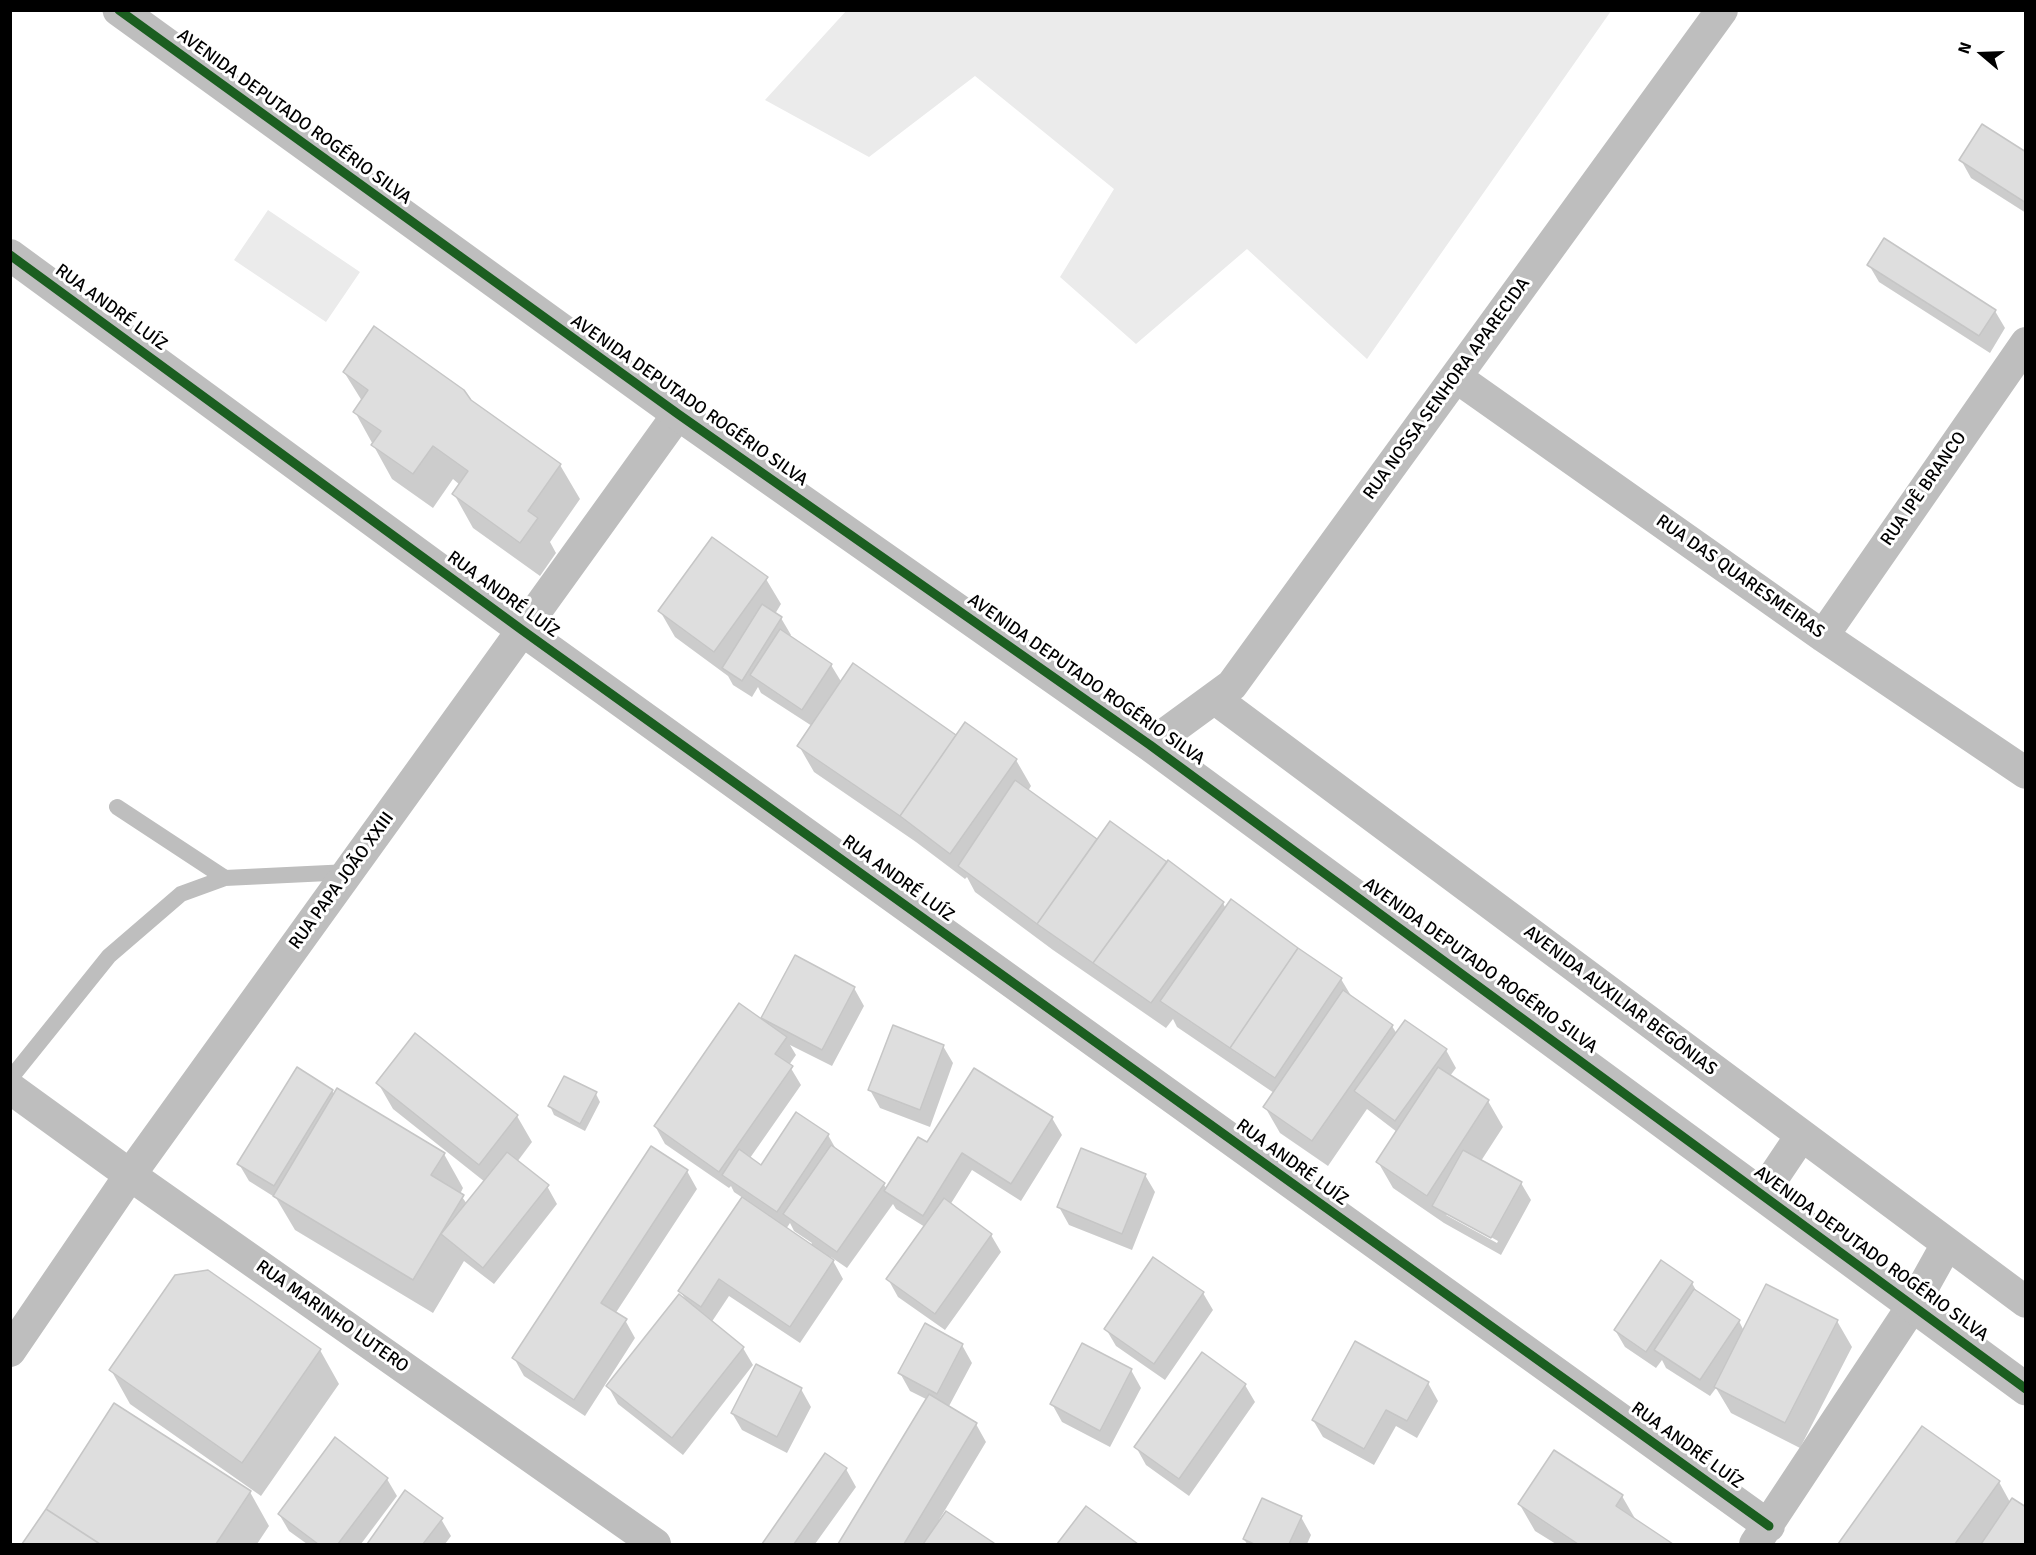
<!DOCTYPE html>
<html>
<head>
<meta charset="utf-8">
<style>
	body { margin:0 }
	#map { position:relative; width:2036px; height:1555px; overflow:hidden; background:#fff; font-family:Signika,sans-serif }
	canvas { display:block }
	.frame { position:absolute; inset:0; border:12px solid #000; pointer-events:none }
	.north { position:absolute; left:1952px; top:24px; width:60px; height:60px; -webkit-text-stroke:4px #fff; paint-order:stroke; rotate:289deg; font-size:16px; font-weight:700; line-height:24px; text-align:center; color:#000 }
	.north::after { content:''; display:block; margin:auto; width:21px; height:27px; background:#000; clip-path:polygon(50% 0,100% 100%,50% 72%,0 100%) }
</style>
</head>
<body>
<div id="map">
<canvas width="2036" height="1555"></canvas>
<div class="frame"></div>
<div class="north">N</div>
</div>
<script>
const ctx = document.querySelector('canvas').getContext('2d');
ctx.lineJoin = 'round';
function paint(path, color) { ctx.fillStyle = color; ctx.fill(path, 'evenodd'); }
const poly = rows => new Path2D(rows.map(r => 'M' + r).join(''));
function trace(path, color, width, dash) { ctx.strokeStyle = color; ctx.lineWidth = width; ctx.lineCap = dash ? 'butt' : 'round'; ctx.setLineDash(dash || []); ctx.stroke(path); }
function label(font, color, halo, rows, align = 'center') {
  ctx.font = font + ' Signika,sans-serif'; ctx.lineWidth = 6; ctx.setLineDash([]); ctx.textBaseline = 'middle'; ctx.strokeStyle = halo; ctx.fillStyle = color; for (const [text, x, y, turn = 0] of rows) {
    ctx.save(); ctx.translate(x, y); ctx.rotate((+turn || 0) * Math.PI / 180); ctx.textAlign = isNaN(turn) ? turn : align; if (halo) ctx.strokeText(text, 0, 0); ctx.fillText(text, 0, 0); ctx.restore();
  }
}
paint(poly([
	[847,10,1611,10,1611,11,1367,359,1247,249,1136,344,1060,277,1114,189,975,76,869,157,765,100],
	[268,210,360,272,326,322,234,260]
]), '#ebebeb');
paint(poly([
	[2026,154,2026,213,1971,178,1961,160],
	[1869,265,1995,311,2005,328,1990,353,1879,282],
	[344,372,470,401,560,465,580,499,550,542,556,553,540,576,473,528,454,494,460,485,453,479,433,508,392,479,355,412,362,401],
	[766,579,781,604,775,614,781,618,791,635,789,637,831,665,842,683,854,665,957,738,1016,760,1031,786,1028,791,1097,841,1223,903,1226,909,1341,979,1353,999,1392,1026,1397,1034,1446,1050,1456,1068,1450,1076,1488,1101,1503,1127,1481,1161,1521,1183,1531,1200,1501,1255,1444,1223,1393,1188,1378,1162,1397,1132,1367,1109,1328,1166,1280,1133,1265,1107,1274,1093,1177,1027,1173,1019,1166,1028,1053,950,975,892,967,877,965,879,916,842,814,772,799,746,812,726,761,693,758,687,752,697,733,685,728,676,675,637,660,611],
	[1448,1213,1498,1241,1497,1243,1446,1215],
	[795,957,854,988,864,1006,832,1066,790,1045,796,1055,789,1065,801,1085,750,1158,762,1167,828,1135,837,1151,884,1185,887,1189,928,1144,1052,1118,1062,1135,1021,1201,972,1170,950,1205,991,1235,1001,1252,945,1330,898,1297,888,1279,925,1227,896,1209,893,1204,847,1268,831,1257,843,1279,800,1343,729,1296,711,1323,743,1348,753,1365,683,1455,618,1404,608,1386,687,1302,680,1291,743,1198,734,1192,731,1186,729,1188,665,1144,655,1126,762,1021],
	[790,1223,794,1231,812,1243,810,1246,786,1229],
	[416,1035,517,1116,532,1142,517,1162,547,1186,557,1204,494,1284,464,1261,433,1313,295,1230,276,1198,249,1181,239,1164,332,1091,335,1095,444,1154,463,1188,460,1194,467,1204,485,1182,393,1109,378,1083],
	[943,1046,953,1063,930,1127,880,1108,870,1090],
	[596,1094,600,1102,585,1131,554,1115,550,1106],
	[687,1171,697,1189,615,1314,625,1320,635,1338,585,1416,524,1376,514,1358],
	[1145,1175,1155,1192,1132,1250,1069,1225,1059,1207],
	[1692,1283,1698,1294,1739,1321,1744,1331,1837,1321,1852,1347,1800,1448,1731,1413,1716,1388,1710,1396,1666,1368,1662,1360,1656,1368,1625,1347,1615,1330],
	[1203,1293,1213,1310,1165,1380,1116,1346,1106,1329],
	[962,1345,972,1363,948,1408,976,1424,986,1442,939,1520,941,1521,946,1513,993,1544,841,1544,928,1400,910,1391,900,1373],
	[1083,1345,1131,1370,1141,1388,1110,1447,1062,1422,1052,1404],
	[320,1350,339,1384,261,1496,130,1404,111,1370],
	[1428,1383,1438,1401,1417,1438,1396,1426,1374,1465,1323,1437,1313,1420],
	[1245,1385,1255,1402,1189,1496,1146,1465,1136,1447],
	[801,1389,811,1407,787,1453,742,1430,732,1413],
	[1922,1428,1999,1482,2010,1502,2026,1508,2026,1544,1840,1544],
	[825,1455,846,1469,856,1487,815,1544,763,1544],
	[387,1479,397,1496,361,1544,307,1544,289,1531,279,1514],
	[250,1492,269,1526,257,1544,24,1544,48,1509],
	[405,1492,441,1519,451,1536,445,1544,368,1544],
	[1622,1496,1637,1522,1671,1544,1556,1544,1535,1531,1520,1505],
	[1086,1508,1136,1544,1059,1544],
	[1301,1517,1311,1535,1307,1544,1247,1544,1244,1539]
]), '#0003');
const building = poly([
	[1982,124,2026,152,2026,203,1959,160,1982,124],
	[1884,238,1996,310,1979,336,1867,265,1884,238],
	[374,326,464,390,471,400,561,464,528,511,538,518,520,543,452,494,468,471,433,446,413,474,371,445,381,431,353,412,368,390,343,372,374,326],
	[712,537,768,577,714,652,658,611,712,537],
	[762,604,782,617,742,681,722,668,762,604],
	[780,629,832,664,802,710,750,675,780,629],
	[853,663,956,735,900,816,797,746,853,663],
	[965,722,1017,759,950,854,900,816,965,722],
	[1015,780,1097,839,1037,924,958,866,1015,780],
	[1110,821,1167,862,1093,963,1037,924,1110,821],
	[1168,860,1224,902,1151,1003,1093,963,1168,860],
	[1231,899,1298,948,1230,1048,1160,1001,1231,899],
	[1298,948,1342,978,1275,1078,1230,1048,1298,948],
	[795,955,855,987,822,1050,761,1018,795,955],
	[1343,990,1393,1025,1312,1141,1263,1107,1343,990],
	[739,1003,787,1037,775,1054,793,1066,719,1172,654,1126,739,1003],
	[1405,1020,1447,1049,1395,1121,1354,1091,1405,1020],
	[893,1025,944,1045,920,1110,868,1090,893,1025],
	[415,1033,518,1115,479,1165,376,1083,415,1033],
	[297,1067,333,1090,274,1186,237,1164,297,1067],
	[1438,1067,1489,1100,1427,1196,1376,1162,1438,1067],
	[974,1068,1053,1117,1011,1184,962,1153,923,1216,884,1191,918,1137,927,1142,974,1068],
	[564,1076,597,1092,580,1124,548,1106,564,1076],
	[337,1088,445,1153,431,1175,464,1195,413,1280,273,1196,337,1088],
	[796,1112,829,1134,777,1212,722,1175,739,1149,761,1165,796,1112],
	[831,1145,885,1183,837,1252,783,1214,831,1145],
	[651,1146,688,1170,601,1303,627,1319,574,1400,512,1358,651,1146],
	[1081,1148,1146,1174,1122,1234,1057,1207,1081,1148],
	[1463,1150,1522,1182,1491,1238,1432,1206,1463,1150],
	[507,1152,549,1185,483,1268,441,1234,507,1152],
	[742,1197,834,1260,790,1327,719,1279,701,1307,678,1291,742,1197],
	[944,1198,992,1234,935,1314,886,1279,944,1198],
	[1153,1257,1204,1292,1154,1364,1104,1329,1153,1257],
	[1661,1260,1693,1282,1646,1352,1614,1330,1661,1260],
	[208,1270,321,1349,242,1463,109,1370,175,1275,208,1270],
	[1766,1284,1838,1320,1785,1423,1714,1387,1766,1284],
	[1694,1289,1740,1320,1700,1380,1654,1350,1694,1289],
	[679,1294,744,1347,672,1438,606,1386,679,1294],
	[925,1323,963,1344,937,1394,898,1373,925,1323],
	[1355,1341,1429,1382,1407,1421,1386,1410,1364,1449,1312,1420,1355,1341],
	[1082,1343,1132,1369,1100,1431,1050,1404,1082,1343],
	[1202,1352,1246,1384,1179,1479,1134,1447,1202,1352],
	[756,1364,802,1388,777,1437,731,1413,756,1364],
	[929,1394,977,1423,904,1544,838,1544,929,1394],
	[114,1403,251,1491,216,1544,100,1544,46,1509,114,1403],
	[1922,1426,2000,1481,1955,1544,1838,1544,1922,1426],
	[335,1437,388,1478,338,1544,318,1544,278,1514,335,1437],
	[1554,1450,1623,1495,1616,1506,1673,1544,1578,1544,1518,1504,1554,1450],
	[825,1453,847,1468,794,1544,762,1544,825,1453],
	[405,1490,443,1518,423,1544,367,1544,405,1490],
	[1262,1498,1302,1516,1289,1544,1254,1544,1243,1539,1262,1498],
	[2012,1498,2026,1507,2026,1544,1981,1544,2012,1498],
	[1086,1506,1138,1544,1057,1544,1086,1506],
	[46,1509,100,1544,22,1544,46,1509],
	[946,1511,994,1543,994,1544,923,1544,946,1511]
]);
paint(building, '#dedede');
trace(building, '#c6c6c6', 1.5);
trace(poly([
	[117,807,225,878],
	[10,1079,109,956,181,894,225,878,349,872]
]), '#bebebe', 16);
trace(poly([
	[10,255,522,630,1769,1526],
	[1456,377,1823,636,2026,773],
	[1823,636,2026,343],
	[1214,698,2026,1302],
	[1150,745,1232,685,1722,10],
	[10,1088,130,1175,655,1544],
	[1762,1194,1801,1136],
	[10,1351,130,1175,678,414],
	[1755,1544,1913,1305,1947,1244]
]), '#bebebe', 32);
trace(poly([
	[119,10,678,414,1150,745,2026,1389]
]), '#bebebe', 33);
trace(poly([
	[119,10,678,414,1150,745,2026,1389],
	[10,255,522,630,1769,1526]
]), '#1b5e20', 9);
label('18px', '#000', '#fff', [
	["AVENIDA DEPUTADO ROGÉRIO SILVA",294,117,36],
	["RUA ANDRÉ LUÍZ",111,308,36],
	["RUA NOSSA SENHORA APARECIDA",1447,389,-54],
	["AVENIDA DEPUTADO ROGÉRIO SILVA",689,401,35],
	["RUA IPÊ BRANCO",1924,489,-55],
	["RUA DAS QUARESMEIRAS",1740,577,35],
	["RUA ANDRÉ LUÍZ",503,595,36],
	["AVENIDA DEPUTADO ROGÉRIO SILVA",1086,680,35],
	["RUA ANDRÉ LUÍZ",898,879,36],
	["RUA PAPA JOÃO XXIII",342,881,-54],
	["AVENIDA DEPUTADO ROGÉRIO SILVA",1480,966,36],
	["AVENIDA AUXILIAR BEGÔNIAS",1620,1001,37],
	["RUA ANDRÉ LUÍZ",1292,1163,36],
	["AVENIDA DEPUTADO ROGÉRIO SILVA",1871,1254,36],
	["RUA MARINHO LUTERO",332,1317,35],
	["RUA ANDRÉ LUÍZ",1687,1446,36]
]);
</script>
</body>
</html>
